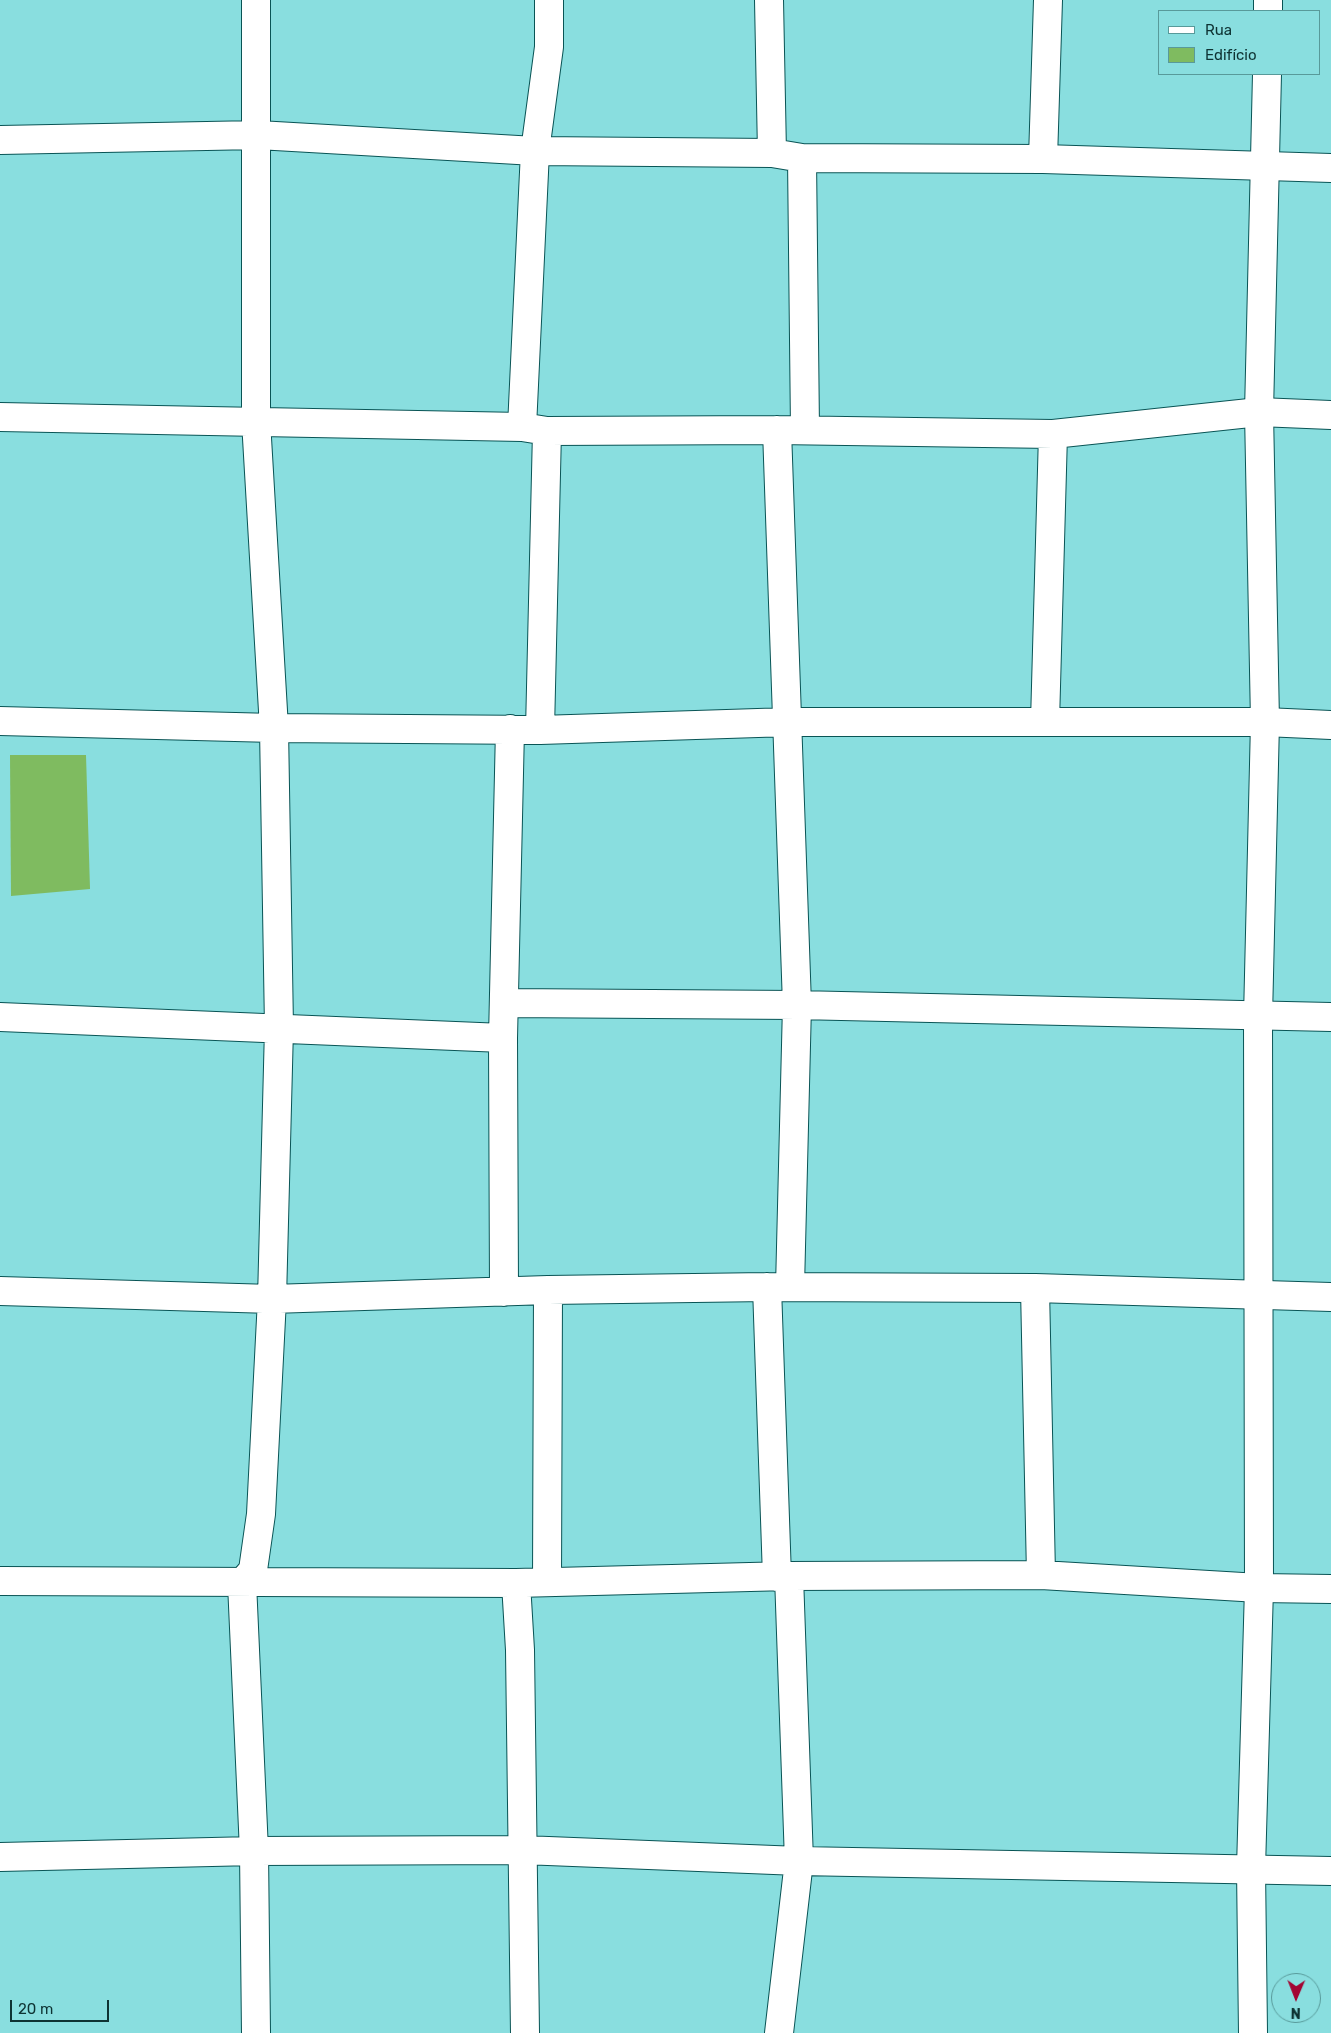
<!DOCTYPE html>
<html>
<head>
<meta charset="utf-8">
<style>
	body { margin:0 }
	#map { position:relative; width:1331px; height:2033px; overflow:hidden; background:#89dedf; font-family:Rubik,sans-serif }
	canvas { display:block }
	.legend { position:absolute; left:1158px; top:10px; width:162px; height:65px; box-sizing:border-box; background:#89dedf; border:1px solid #589a9a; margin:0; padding:6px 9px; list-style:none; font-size:15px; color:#0e3333 }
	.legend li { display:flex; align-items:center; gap:10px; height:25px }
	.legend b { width:25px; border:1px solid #589a9a }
	.north { position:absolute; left:1271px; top:1973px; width:50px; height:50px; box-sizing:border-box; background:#89dedf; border:1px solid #589a9a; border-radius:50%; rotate:181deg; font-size:14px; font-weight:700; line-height:20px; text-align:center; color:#0e3333 }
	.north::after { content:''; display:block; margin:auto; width:18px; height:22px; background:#a30633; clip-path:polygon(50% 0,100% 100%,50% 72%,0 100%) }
	.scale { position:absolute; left:10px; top:2000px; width:99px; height:22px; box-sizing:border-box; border:2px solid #0e3333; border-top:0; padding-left:6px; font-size:15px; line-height:18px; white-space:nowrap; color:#0e3333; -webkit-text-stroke:4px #89dedf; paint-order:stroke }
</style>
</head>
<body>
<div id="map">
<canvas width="1331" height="2033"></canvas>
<ul class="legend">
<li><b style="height:6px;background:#fff"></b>Rua</li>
<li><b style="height:14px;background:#7fbb60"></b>Edifício</li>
</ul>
<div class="north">N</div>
<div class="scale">20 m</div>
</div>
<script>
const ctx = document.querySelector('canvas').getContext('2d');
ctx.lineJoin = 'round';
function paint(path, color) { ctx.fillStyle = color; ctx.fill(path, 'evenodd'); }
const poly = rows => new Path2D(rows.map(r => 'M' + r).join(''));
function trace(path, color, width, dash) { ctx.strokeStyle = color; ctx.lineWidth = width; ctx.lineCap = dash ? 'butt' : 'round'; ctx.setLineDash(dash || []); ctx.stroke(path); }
paint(poly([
	[10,755,86,755,90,889,11,896]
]), '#7fbb60');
const street = poly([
	[769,0,772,153],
	[0,140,258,135,535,151,772,153,802,158,1043,159,1331,168],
	[802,158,805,430],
	[1043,159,1048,0],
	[0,417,522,427,547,431,777,430,1053,434,1259,412,1331,415],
	[522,427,535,151,549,47,549,0],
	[777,430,797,1005,790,1287],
	[0,721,274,728,540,730,789,722,1265,722,1331,725],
	[1045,722,1053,434],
	[540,730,547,431],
	[506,1003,797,1005,1331,1017],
	[0,1017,503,1038],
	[767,1287,777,1577],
	[1035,1288,1041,1575],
	[0,1291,272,1299,548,1290,767,1287,1035,1288,1331,1297],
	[504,1292,503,1038,510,729],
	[0,1581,516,1583,789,1576,1041,1575,1259,1588,1331,1589],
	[547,1582,548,1290],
	[516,1583,520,1650,525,2033],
	[0,1857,254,1851,523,1850,799,1861,1331,1871],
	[256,2033,254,1851,242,1583,253,1570,261,1514,272,1299,279,1028,274,728,256,421,256,0],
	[779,2033,799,1861,789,1576]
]);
const secondary = poly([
	[1268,11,1268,0],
	[1253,2033,1251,1868,1259,1588,1258,1017,1265,722,1259,412,1267,74]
]);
trace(street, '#095455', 30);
trace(secondary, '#095455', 30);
trace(street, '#fff', 28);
trace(secondary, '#fff', 28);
</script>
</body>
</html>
